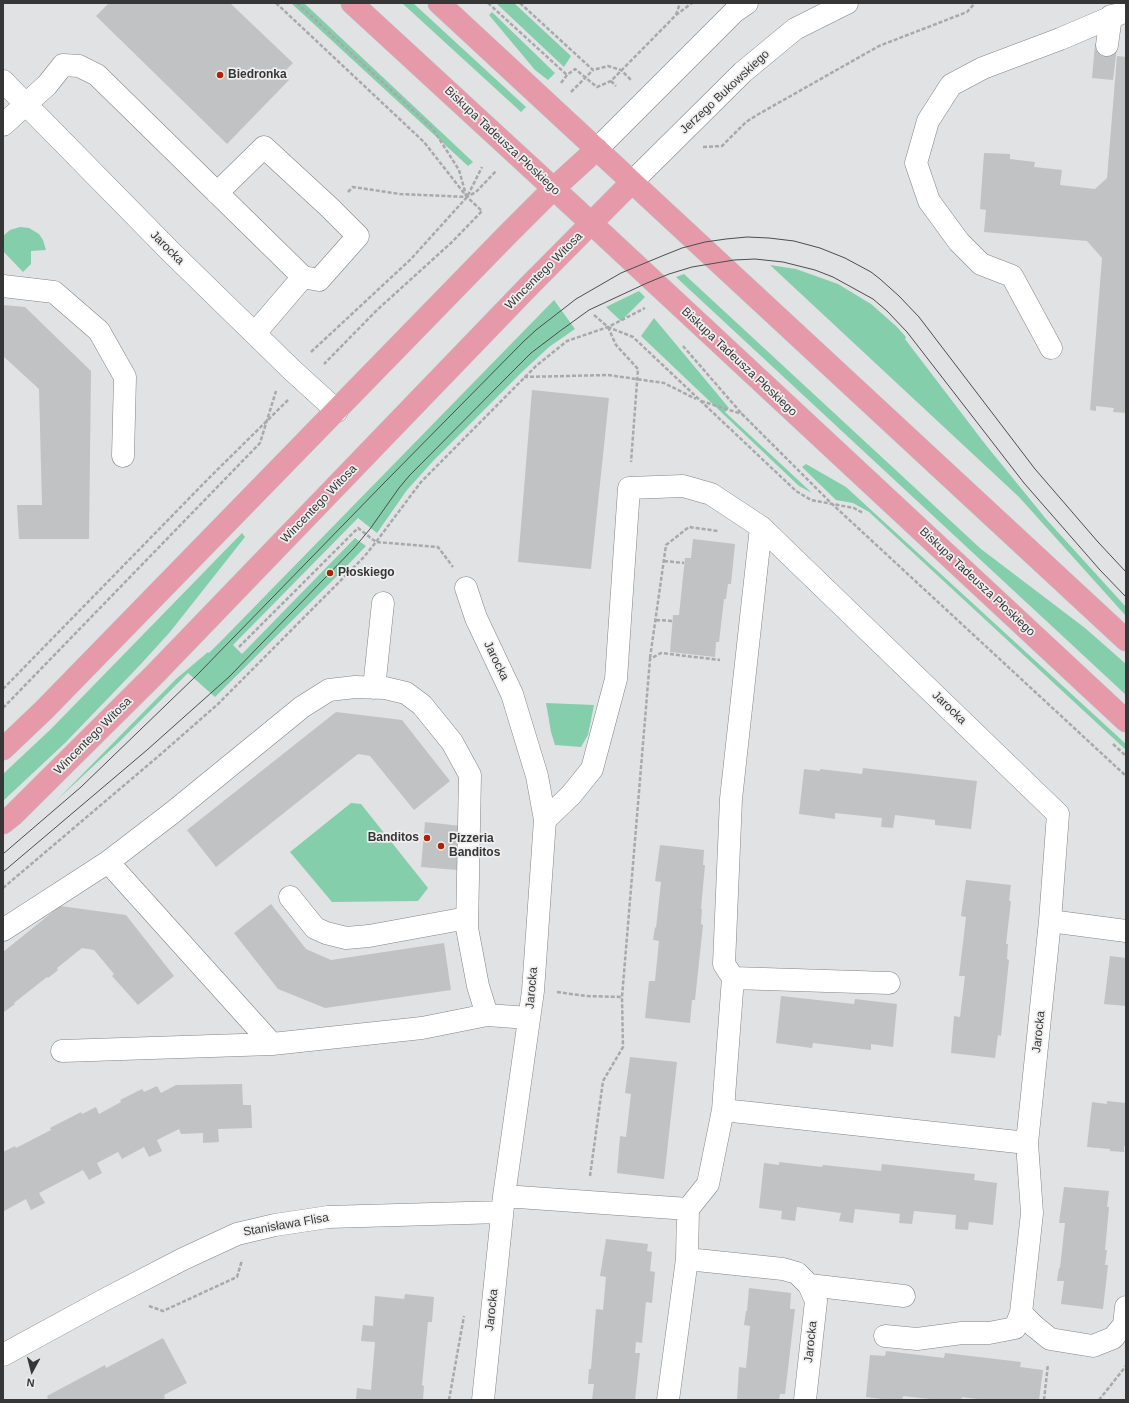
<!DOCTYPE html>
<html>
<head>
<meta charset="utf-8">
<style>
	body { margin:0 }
	#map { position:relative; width:1129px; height:1403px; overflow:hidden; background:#e1e2e3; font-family:Helvetica,sans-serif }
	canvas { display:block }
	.frame { position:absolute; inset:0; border:4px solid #363637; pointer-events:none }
	.north { position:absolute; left:12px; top:1351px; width:40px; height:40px; -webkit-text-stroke:3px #efeff0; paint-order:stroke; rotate:187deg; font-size:11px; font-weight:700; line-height:16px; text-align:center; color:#363637 }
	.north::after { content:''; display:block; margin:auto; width:14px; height:18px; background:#363637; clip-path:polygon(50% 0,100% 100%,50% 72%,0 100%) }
</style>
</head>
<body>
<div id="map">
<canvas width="1129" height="1403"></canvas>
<div class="frame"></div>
<div class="north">N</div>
</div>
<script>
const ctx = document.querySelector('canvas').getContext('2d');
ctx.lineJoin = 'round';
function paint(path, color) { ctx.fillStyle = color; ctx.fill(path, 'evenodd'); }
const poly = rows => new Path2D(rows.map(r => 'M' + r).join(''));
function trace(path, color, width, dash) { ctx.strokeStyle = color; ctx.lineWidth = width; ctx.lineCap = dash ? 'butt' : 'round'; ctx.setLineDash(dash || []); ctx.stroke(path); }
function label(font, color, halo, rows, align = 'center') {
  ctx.font = font + ' Helvetica,sans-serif'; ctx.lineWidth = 3.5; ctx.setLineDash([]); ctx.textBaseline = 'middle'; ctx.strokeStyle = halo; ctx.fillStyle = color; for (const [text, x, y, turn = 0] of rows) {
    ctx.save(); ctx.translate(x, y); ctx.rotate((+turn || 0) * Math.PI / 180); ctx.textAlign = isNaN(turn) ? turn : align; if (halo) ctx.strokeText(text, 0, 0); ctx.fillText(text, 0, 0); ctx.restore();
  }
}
paint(poly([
	[291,3,304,3,473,162,468,166],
	[402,3,413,3,526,107,521,112],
	[496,3,514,3,571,56,564,67],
	[492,12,555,73,548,80,535,70,489,15],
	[20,227,29,228,39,234,43,240,46,250,31,251,31,264,23,272,3,251,3,236,10,230],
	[770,265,796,269,838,284,871,304,896,326,906,337,905,339,985,444,1046,519,1126,607,1126,616,1019,497],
	[684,274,981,549,1085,628,1126,664,1126,695,676,277],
	[639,291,645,297,621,321,606,307],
	[554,300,575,329,549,347,522,372,434,460,407,490,377,533,358,518,233,645,242,654,355,538,366,546,336,577,215,697,188,673,118,743,56,801,176,679,208,652,209,653,225,637],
	[654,318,729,408,725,412,812,493,799,486,641,336],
	[806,464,846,487,1126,744,1126,750,869,512,853,503,836,500,802,467],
	[242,533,245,537,170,632,140,665,65,743,3,801,3,774,51,729],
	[546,703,594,705,588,735,581,747,555,745,551,732],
	[351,803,361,804,428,888,418,901,332,902,290,852]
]), '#84ceac');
paint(poly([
	[109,3,230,3,293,63,283,73,289,80,227,144,96,16],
	[1095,44,1117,47,1113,80,1092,78],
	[1117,56,1126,57,1126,413,1113,412,1114,408,1096,406,1096,411,1090,410,1102,258,1087,241,984,232,986,210,980,209,984,153,1010,154,1010,159,1035,162,1034,167,1062,170,1060,185,1095,189,1107,178],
	[3,305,25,307,91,371,89,539,19,539,17,505,42,505,39,389,3,356],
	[532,390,609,398,591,569,518,562],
	[693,539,735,544,731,584,728,584,726,599,724,599,719,642,716,642,715,657,670,652,673,615,679,615,685,558,691,558],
	[336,712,402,720,450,781,414,810,370,756,358,754,216,867,187,830],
	[863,768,977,781,971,829,935,825,935,820,895,815,893,828,881,827,882,818,835,813,835,819,799,814,804,769,820,771,820,769,862,774],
	[425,822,461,826,457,870,421,867],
	[660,845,704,850,703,865,705,865,701,909,702,909,701,924,703,925,695,1000,692,1000,690,1023,645,1018,649,981,655,981,659,941,653,940,655,927,656,928,661,882,655,881],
	[966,880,1011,885,1009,901,1011,901,1006,944,1008,944,1007,959,1009,960,1001,1036,998,1035,995,1058,951,1053,954,1016,960,1017,965,976,959,976,966,917,961,916],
	[271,904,306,949,331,960,444,943,451,990,325,1008,278,989,234,933],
	[60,906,126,915,174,976,138,1005,112,976,114,974,94,950,82,948,57,968,58,970,48,978,47,977,14,1003,15,1004,4,1012,3,1012,3,952],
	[1110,956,1126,958,1126,1006,1104,1004],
	[781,996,854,1004,855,999,897,1004,893,1047,871,1044,871,1050,813,1043,812,1048,776,1043],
	[630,1057,677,1062,664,1179,617,1173,620,1136,626,1137,631,1094,625,1093],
	[242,1084,243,1105,251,1105,252,1128,218,1129,219,1142,203,1143,203,1133,181,1134,179,1129,157,1140,162,1151,149,1157,144,1147,122,1159,118,1152,97,1163,102,1173,89,1180,83,1170,39,1193,45,1203,31,1210,26,1199,4,1211,3,1209,3,1152,15,1146,16,1148,51,1130,50,1128,81,1112,82,1114,96,1107,99,1114,121,1102,120,1100,142,1089,144,1092,157,1086,161,1093,176,1085],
	[1107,1101,1126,1103,1126,1146,1124,1146,1124,1152,1110,1151,1110,1149,1087,1147,1092,1102,1107,1104],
	[779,1162,822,1167,823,1165,881,1171,882,1164,975,1174,974,1180,997,1183,993,1225,969,1222,968,1230,955,1229,956,1215,914,1211,912,1224,899,1223,900,1214,855,1209,853,1223,839,1221,841,1213,797,1207,795,1221,781,1219,782,1211,759,1208,764,1163,779,1165],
	[1064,1187,1109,1191,1107,1207,1109,1207,1105,1250,1107,1250,1105,1265,1108,1265,1103,1309,1061,1304,1064,1281,1057,1281,1059,1268,1060,1268,1065,1223,1059,1223],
	[606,1239,648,1244,647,1251,652,1252,650,1271,655,1272,652,1303,646,1302,642,1343,636,1342,635,1353,640,1353,635,1400,592,1400,594,1384,588,1384,589,1369,591,1369,596,1309,603,1310,606,1277,600,1276],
	[749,1288,791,1293,790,1309,795,1309,785,1394,780,1394,779,1400,737,1400,739,1367,746,1368,750,1326,744,1325,746,1311,747,1311],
	[405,1294,434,1297,432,1322,428,1322,422,1385,424,1386,423,1400,356,1400,357,1388,371,1390,375,1342,361,1341,363,1325,373,1326,375,1296,404,1299],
	[163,1338,187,1383,164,1395,165,1398,161,1400,45,1400,48,1398,47,1396,105,1365,106,1368],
	[886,1351,944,1358,945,1353,1021,1362,1020,1367,1043,1370,1039,1400,985,1400,962,1397,961,1400,939,1400,903,1396,902,1400,889,1400,866,1397,870,1355,885,1356]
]), '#c1c2c3');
const minor = poly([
	[1107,45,1111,16],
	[3,81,172,253,292,370,337,411],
	[3,125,47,85,63,65,79,66,97,75,303,277,319,280,358,236,330,208,264,147,217,193],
	[597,149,734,12,747,3],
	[632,182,743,72,795,29,847,3],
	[3,286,54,292,99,331,125,377,123,456],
	[255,333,303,277],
	[1051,348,1012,276,981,264,959,242,929,201,916,163,928,121,951,85,983,68,1060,39,1126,11],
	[761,527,731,799,724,964,733,978,889,983],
	[466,588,476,618,512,694,537,776,545,820,533,991,504,1196,483,1400],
	[374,688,383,603],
	[545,820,571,795,592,769,616,679,629,488,683,486,711,494,761,527,1058,814,1050,921,1126,931],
	[108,862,272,1044,422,1028,487,1015,529,1018],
	[290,897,315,928,326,933,346,938,369,936,467,918],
	[3,930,108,862,172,813,302,707,329,690,355,687,385,688,406,693,422,705,452,742,470,775,467,928,478,986,487,1015],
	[733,978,723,1110,708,1184,688,1209,687,1259,783,1269,797,1273,809,1285,904,1296],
	[62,1051,272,1044],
	[723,1110,1027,1143,1032,1213,1021,1313,1015,1328,989,1333,962,1333,917,1339,885,1336],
	[1027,1143,1050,921],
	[504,1196,688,1209],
	[1021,1313,1034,1326,1050,1339,1093,1346,1113,1338,1124,1325,1126,1307],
	[3,1355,104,1300,183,1259,237,1234,275,1225,328,1217,502,1212],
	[668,1400,687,1259],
	[805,1400,816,1301,809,1285]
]);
const major = poly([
	[352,3,591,223,1126,721],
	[439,3,1126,640],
	[3,749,44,710,507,235,553,189,597,149],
	[3,823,13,815,155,674,527,288,632,182]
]);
trace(minor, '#848485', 23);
trace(major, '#bfbfbf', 23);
trace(poly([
	[276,3,424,142,467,197,482,211,452,242,377,310,324,364],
	[297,3,433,129,459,170,466,195],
	[488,3,567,75],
	[520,3,593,70,608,66,621,70,631,80],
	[676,15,680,3],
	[611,81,616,86],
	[561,83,567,75,575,69,597,87,611,81,676,15,692,3],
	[571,92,593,70],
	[703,147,722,146,746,122,757,115,879,46,967,12,975,3],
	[348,192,353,187,400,194,467,197,476,192,496,171],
	[594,315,608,327,633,337,796,491,811,500,854,508,863,513],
	[608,327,616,345,638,369,631,462],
	[683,346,742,414,831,503,1126,776],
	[311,352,411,259,467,197,482,167],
	[524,377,608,375,664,383,696,399],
	[701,401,742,414],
	[664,561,684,563],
	[656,620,673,621],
	[239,647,358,528,376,542,438,547,453,567],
	[650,658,666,545,689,527,718,531],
	[3,689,209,478,288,400],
	[3,708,260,443,276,391],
	[1113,744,1126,756],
	[3,888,161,754,218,704,364,557,376,542,421,482,536,366,567,341,608,327,645,308],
	[557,992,586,996,622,997],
	[590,1176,603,1081,623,1047,622,997,650,659,661,653,720,660],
	[149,1306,163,1311,237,1277,242,1260],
	[449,1400,464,1316],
	[1044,1400,1048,1364],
	[1099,1400,1126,1366]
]), '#a8a9aa', 2.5, [4, 2]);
trace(minor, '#fff', 22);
trace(major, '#e699a9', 22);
trace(poly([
	[3,854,81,787,196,676,383,484,523,342,536,330,576,299,621,273,662,256,682,248,705,242,726,239,747,237,769,238,794,241,820,248,845,258,871,272,880,279,899,296,919,317,1035,469,1098,542,1126,572],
	[3,872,147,750,230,676,354,548,370,529,399,488,409,476,513,371,531,353,560,331,589,310,647,283,669,274,692,267,734,260,755,259,783,262,815,270,833,277,873,299,887,311,907,332,1024,483,1100,570,1126,597]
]), '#4d4d4e', 1);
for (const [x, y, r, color] of [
	[220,75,4,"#af2205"],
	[330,573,4,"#af2205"],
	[427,838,4,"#af2205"],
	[441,846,4,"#af2205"]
]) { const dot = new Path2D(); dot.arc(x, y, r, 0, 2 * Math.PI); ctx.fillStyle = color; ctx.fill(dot); trace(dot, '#efeff0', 1.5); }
label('bold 12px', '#363637', '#efeff0', [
	["Biedronka",228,75],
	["Płoskiego",338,573],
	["Banditos",419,838,"right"],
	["Pizzeria",449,839],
	["Banditos",449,853]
], 'left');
label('12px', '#363637', '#efeff0', [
	["Jerzego Bukowskiego",725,92,-43],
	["Biskupa Tadeusza Płoskiego",502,141,43],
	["Jarocka",167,248,45],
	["Wincentego Witosa",544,271,-45],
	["Biskupa Tadeusza Płoskiego",739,362,43],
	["Wincentego Witosa",319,504,-46],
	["Biskupa Tadeusza Płoskiego",977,582,43],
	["Jarocka",496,661,64],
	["Jarocka",949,708,44],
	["Wincentego Witosa",93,736,-45],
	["Jarocka",532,988,-85],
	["Jarocka",1039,1032,-84],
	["Stanisława Flisa",286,1225,-10],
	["Jarocka",492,1310,-84],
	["Jarocka",811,1342,-84]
]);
</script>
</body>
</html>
